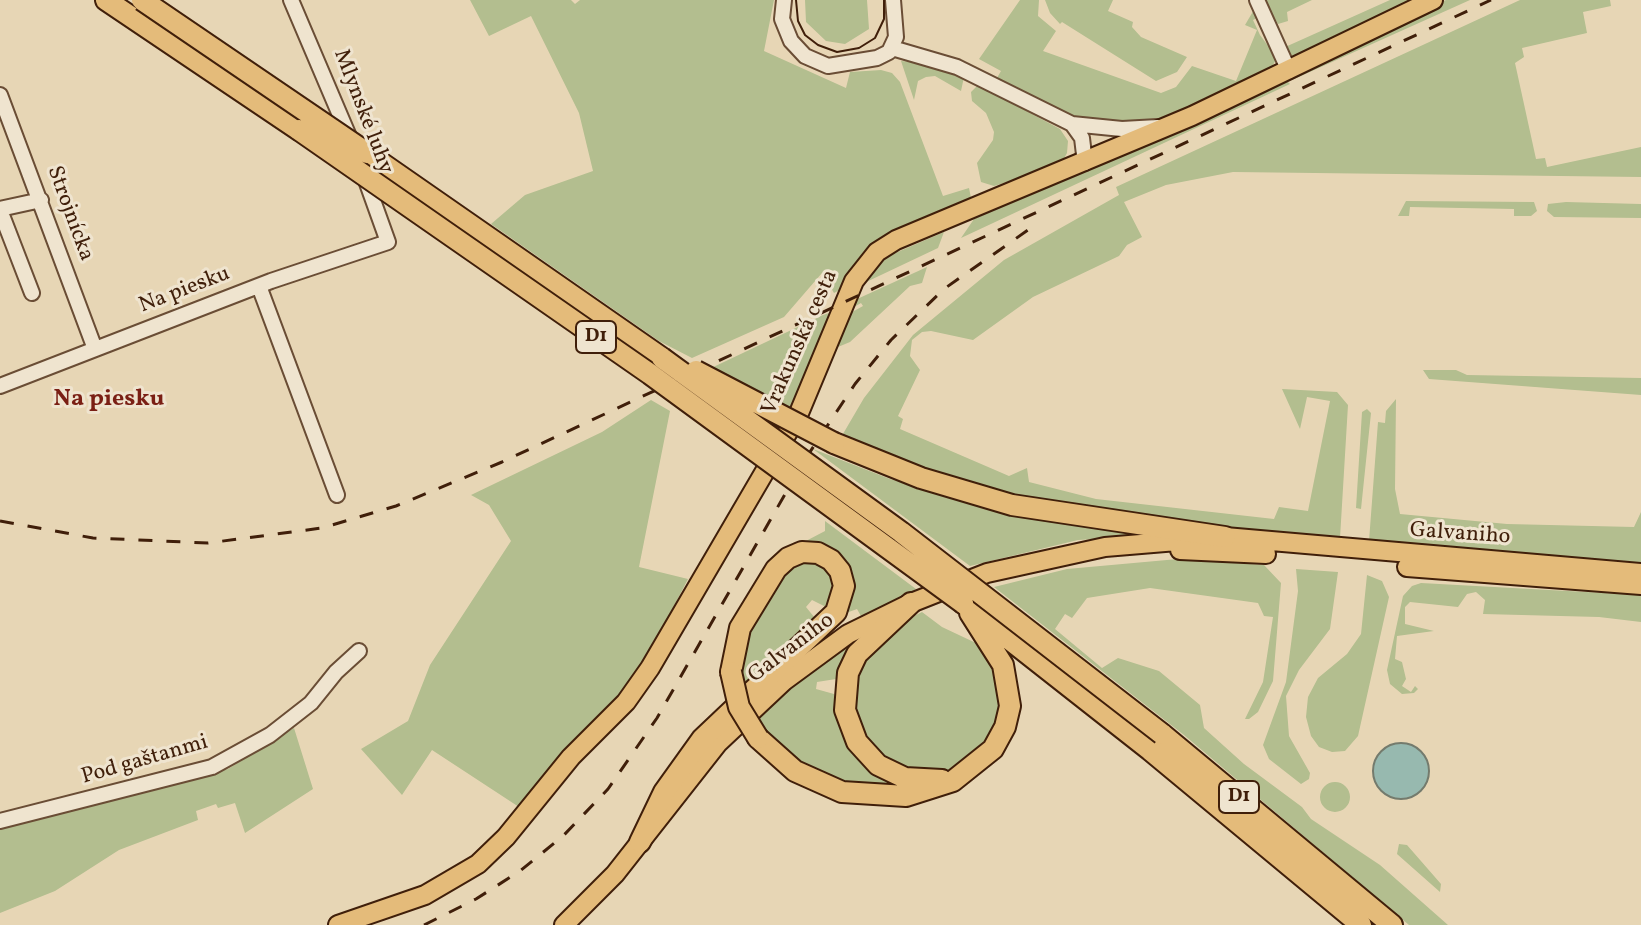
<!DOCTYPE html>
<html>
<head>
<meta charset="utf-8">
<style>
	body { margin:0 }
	canvas { display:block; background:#e7d6b5 }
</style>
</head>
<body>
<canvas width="1641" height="925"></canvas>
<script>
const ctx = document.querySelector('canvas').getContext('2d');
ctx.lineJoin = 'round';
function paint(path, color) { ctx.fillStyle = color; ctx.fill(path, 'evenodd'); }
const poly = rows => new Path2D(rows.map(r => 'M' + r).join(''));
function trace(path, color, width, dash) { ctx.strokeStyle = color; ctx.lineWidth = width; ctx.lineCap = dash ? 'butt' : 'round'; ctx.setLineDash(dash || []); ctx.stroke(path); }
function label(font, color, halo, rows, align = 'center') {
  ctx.font = font + ' Vollkorn,serif'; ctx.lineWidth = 6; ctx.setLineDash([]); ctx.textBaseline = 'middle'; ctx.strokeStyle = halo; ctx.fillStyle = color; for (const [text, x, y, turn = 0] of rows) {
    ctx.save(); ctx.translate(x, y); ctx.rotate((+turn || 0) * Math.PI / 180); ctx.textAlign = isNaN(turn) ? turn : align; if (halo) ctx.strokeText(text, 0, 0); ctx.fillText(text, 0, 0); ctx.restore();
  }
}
paint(poly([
	[470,0,571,0,575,4,580,0,774,0,764,51,846,88,850,72,881,70,892,73,900,82,943,196,969,188,971,198,968,206,893,236,845,287,834,293,822,273,784,317,692,358,659,341,491,224,525,195,593,171,579,113,531,16,489,36],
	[805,0,867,0,869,29,845,44,826,41,806,22],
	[1020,0,1039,0,1038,16,1056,31,1043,51,1161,93,1176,87,1192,66,1236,81,1257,30,1245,25,1255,8,1259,17,1253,20,1260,35,1277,58,1267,75,1188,109,1148,122,1101,125,1061,112,997,78,1001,71,979,59],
	[1045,0,1113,0,1108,11,1133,22,1132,27,1141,37,1187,57,1177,72,1156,81,1062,22,1060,24,1050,13],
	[1261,0,1312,0,1287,12,1288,21,1278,24],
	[1390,0,1421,0,1293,58,1283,48],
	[1446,0,1470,0,1292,80,1291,77],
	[1520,0,1610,0,1611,6,1583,12,1587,33,1522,48,1524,57,1515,63,1536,159,1545,158,1547,167,1641,147,1641,177,1233,172,1166,185,1124,202,1142,237,1127,245,1119,256,1033,297,973,340,931,331,922,332,912,340,910,356,920,370,898,416,903,419,900,429,1009,476,1027,468,1029,482,1096,499,1274,519,1279,507,1308,511,1330,401,1307,397,1300,429,1282,389,1337,392,1348,405,1340,538,1146,522,1044,507,910,467,840,439,864,398,913,335,1004,260,1119,195,1116,187],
	[901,61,934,64,964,77,961,91,935,76,926,77,918,81,914,100],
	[1286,80,1290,84,961,238,974,219],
	[978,85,1060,129,1068,141,1067,153,1060,166,994,186,981,182,977,163,993,140,994,132,986,113,972,101,971,92],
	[1406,201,1534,202,1537,211,1531,216,1514,216,1514,209,1410,207,1409,216,1398,216],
	[1566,202,1641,204,1641,218,1554,217,1547,211,1548,204],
	[944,232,938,248,862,284,886,257],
	[927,267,922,283,910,286,850,342,838,347,845,316,863,306,861,303,847,311,855,300],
	[835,311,788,412,707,370,823,315],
	[1423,370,1456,370,1467,375,1641,378,1641,395,1429,379],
	[1396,399,1395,489,1400,514,1507,524,1634,527,1641,512,1641,563,1369,541,1378,422,1385,423,1386,411],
	[651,400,670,411,639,567,688,579,635,681,519,807,432,750,402,795,361,749,408,721,430,665,511,541,489,505,471,495,602,432],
	[1367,409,1371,413,1361,509,1356,508,1362,412],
	[813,449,890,479,1013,513,1147,536,1078,540,970,566],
	[825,521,916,589,862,618,857,609,846,613,854,593,852,570,847,561,829,546,804,542,825,531],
	[806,557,837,575,830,609,812,600,806,607,819,623,766,659,771,666,740,694,740,646,776,578],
	[1178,559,1264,565,1281,583,1273,681,1258,712,1249,719,1245,719,1263,682,1273,617,1264,616,1258,603,1150,588,1087,598,1072,618,1065,614,1055,629,1102,668,1118,658,1159,671,1200,705,1204,728,1244,764,1302,807,1311,819,1380,865,1448,925,1409,925,1184,735,994,587,1067,569],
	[1296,569,1338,572,1330,629,1299,670,1286,696,1289,736,1310,773,1309,779,1301,784,1269,759,1263,745,1286,682,1298,591],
	[1367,575,1382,581,1389,597,1358,736,1345,751,1332,752,1319,747,1311,736,1306,717,1308,697,1318,678,1347,654,1361,634],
	[1421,583,1641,595,1641,622,1599,617,1483,614,1485,600,1476,592,1467,594,1458,607,1410,602,1405,607,1405,624,1434,631,1397,636,1395,659,1402,662,1406,679,1402,686,1411,692,1415,686,1418,689,1414,693,1402,694,1390,684,1387,670,1403,596,1412,586],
	[922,612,942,627,978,644,994,668,1001,697,995,727,987,741,964,765,944,772,907,772,873,752,854,723,853,676,859,659,904,621],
	[851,642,836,679,817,682,816,689,834,694,842,734,860,761,887,781,903,787,859,788,808,771,752,720,809,671],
	[294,728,313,789,245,833,235,803,218,808,216,804,196,811,198,820,119,850,55,891,0,913,0,827,228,769],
	'1320 797a15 15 0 1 1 30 0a15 15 0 1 1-30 0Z',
	[1399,844,1407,845,1441,884,1440,892,1397,854]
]), '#b3be8f');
const water = poly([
	'1373 771a28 28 0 1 1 56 0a28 28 0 1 1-56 0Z'
]);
paint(water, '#97b9af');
trace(water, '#747b6d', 2);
const minor = poly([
	[291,0,351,141],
	[784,0,782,19,791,41,805,56,828,66,877,58,889,52,896,37,893,0],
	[1257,0,1289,71],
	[892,48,957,67,1072,124,1122,129,1158,127],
	[0,95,95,349],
	[1072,124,1082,138,1085,163],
	[0,209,41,200],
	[0,210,32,293],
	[259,286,337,495],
	[0,386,271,281,388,242,364,175],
	[0,821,212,767,270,735,311,703,336,672,359,651]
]);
const major = poly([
	[1180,550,1266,554],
	[1407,567,1641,585],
	[338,925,425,895,478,864,506,837,571,757,626,702,650,668,799,413,854,281,877,252,896,240,1192,116,1433,0],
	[564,925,615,874,718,743,784,681,848,634,911,603,987,573,1105,547,1225,537,1641,573]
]);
const highway = poly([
	[106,0,299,130],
	[367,153,662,358],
	[834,443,921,478,1012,505,1225,537],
	[911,603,857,654,848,673,845,710,857,742,878,765,905,778,942,780],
	[963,603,1150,750,1361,925],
	[1162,734,1392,925],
	[758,738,795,771,842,792,906,796,953,781,993,749,1005,727,1010,706,1003,665,970,613],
	[640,842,664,792,702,739,836,612,844,586,840,571,831,560,818,553,802,552,788,558,776,569,740,628,731,672]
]);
trace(minor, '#6a4d35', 18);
trace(major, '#401f0a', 22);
trace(highway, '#401f0a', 24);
trace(minor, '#efe4cf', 14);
trace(major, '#e4bb7a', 18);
trace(highway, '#e4bb7a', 20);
trace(poly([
	[796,0,798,21,805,35,818,45,837,52,859,48,875,38,884,19,884,0]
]), '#401f0a', 2);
trace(poly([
	[0,521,93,538,208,543,322,528,396,506,502,462,1491,0],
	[424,925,476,899,520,871,563,836,608,789,657,718,804,461,855,384,891,340,944,289,1038,223]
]), '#401f0a', 3, [14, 14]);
const highwayBridge = poly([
	[142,0,367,153],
	[299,130,650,374,963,603],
	[662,358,901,532,1162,734],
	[696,371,834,443],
	[731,672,739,707,758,738]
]);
trace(highwayBridge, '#401f0a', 24, []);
trace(highwayBridge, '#e4bb7a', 20);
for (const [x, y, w] of [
	[596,337,40],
	[1239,797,40]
]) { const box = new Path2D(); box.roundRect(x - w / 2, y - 16, w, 32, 6); ctx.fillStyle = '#efe4cf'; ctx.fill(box); trace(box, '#401f0a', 2); }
label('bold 20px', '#401f0a', null, [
	["D1",596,337],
	["D1",1239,797]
]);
label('22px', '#401f0a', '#efe4cf', [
	["Mlynské luhy",362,112,69],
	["Strojnícka",69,214,70],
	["Na piesku",185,291,-21],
	["Vrakunská cesta",801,343,-66],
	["Galvaniho",1460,535,4],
	["Galvaniho",792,649,-37],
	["Pod gaštanmi",145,761,-16]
]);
label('bold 24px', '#7a1f14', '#efe4cf', [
	["Na piesku",109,401]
]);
</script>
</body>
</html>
